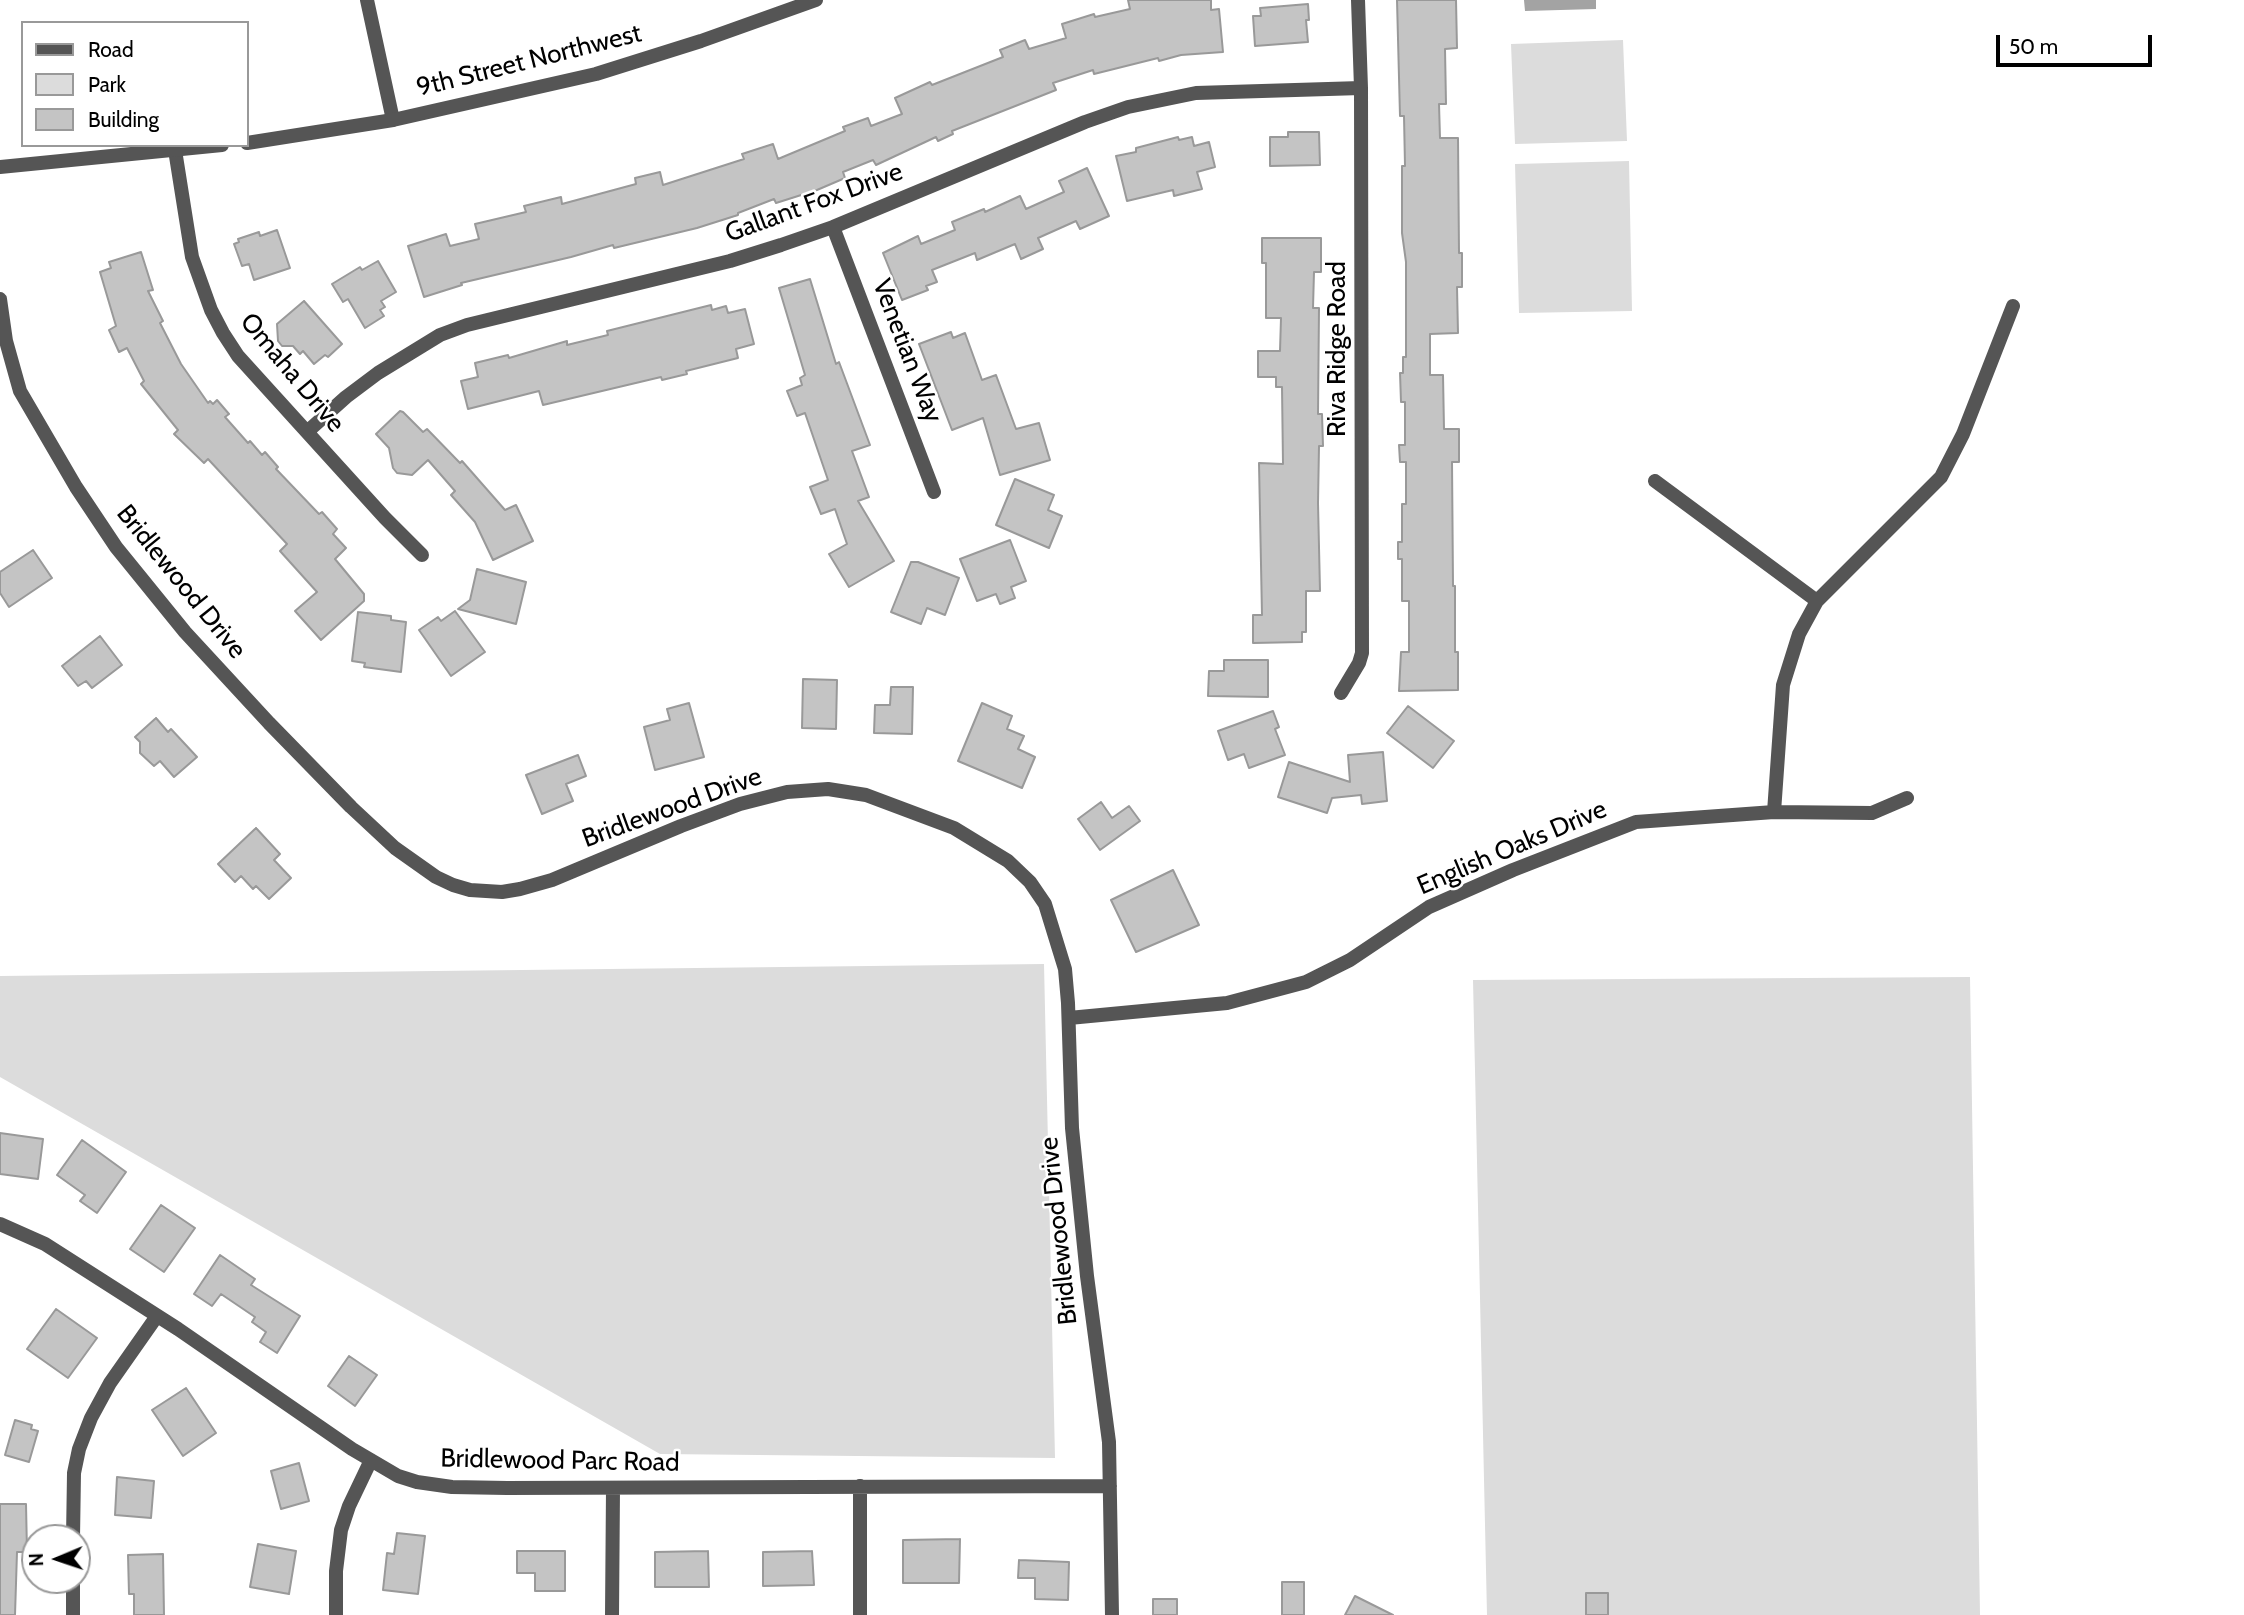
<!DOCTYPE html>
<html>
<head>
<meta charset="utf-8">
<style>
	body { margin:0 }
	#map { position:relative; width:2244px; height:1615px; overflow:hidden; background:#fff; font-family:Cabin,sans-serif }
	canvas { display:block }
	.legend { position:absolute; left:21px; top:21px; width:228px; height:126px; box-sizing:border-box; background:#fff; border:2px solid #999; margin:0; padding:9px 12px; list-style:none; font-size:21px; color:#000 }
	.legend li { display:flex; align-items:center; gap:14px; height:35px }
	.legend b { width:35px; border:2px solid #999 }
	.north { position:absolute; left:21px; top:1524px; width:70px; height:70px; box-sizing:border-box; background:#fff; border:2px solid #999; border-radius:50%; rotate:268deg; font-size:19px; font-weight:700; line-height:28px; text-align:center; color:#000 }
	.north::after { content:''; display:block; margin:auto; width:24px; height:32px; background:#000; clip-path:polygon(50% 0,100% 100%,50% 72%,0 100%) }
	.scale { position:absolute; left:1996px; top:35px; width:156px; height:32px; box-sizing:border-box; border:4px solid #000; border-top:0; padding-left:9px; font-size:21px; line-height:24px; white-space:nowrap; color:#000; -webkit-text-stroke:5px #fff; paint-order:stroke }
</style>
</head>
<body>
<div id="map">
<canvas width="2244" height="1615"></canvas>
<ul class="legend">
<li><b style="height:9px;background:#555"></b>Road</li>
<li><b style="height:19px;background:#dcdcdc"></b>Park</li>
<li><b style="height:19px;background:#c4c4c4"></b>Building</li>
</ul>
<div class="north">N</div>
<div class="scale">50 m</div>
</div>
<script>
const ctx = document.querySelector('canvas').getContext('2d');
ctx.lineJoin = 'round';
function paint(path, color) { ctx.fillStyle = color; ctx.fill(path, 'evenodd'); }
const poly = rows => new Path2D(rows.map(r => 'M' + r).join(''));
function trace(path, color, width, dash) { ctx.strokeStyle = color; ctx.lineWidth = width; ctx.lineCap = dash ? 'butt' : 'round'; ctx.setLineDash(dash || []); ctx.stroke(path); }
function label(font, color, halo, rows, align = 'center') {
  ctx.font = font + ' Cabin,sans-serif'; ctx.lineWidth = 5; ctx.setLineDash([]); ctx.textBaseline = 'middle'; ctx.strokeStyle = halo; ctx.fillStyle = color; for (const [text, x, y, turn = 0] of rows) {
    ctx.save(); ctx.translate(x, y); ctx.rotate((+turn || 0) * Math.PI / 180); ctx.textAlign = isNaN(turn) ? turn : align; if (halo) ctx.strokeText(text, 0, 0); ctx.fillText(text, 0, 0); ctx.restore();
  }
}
paint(poly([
	[1623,40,1627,141,1515,144,1511,44],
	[1629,161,1632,311,1519,313,1515,164],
	[1044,964,1055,1458,660,1454,0,1077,0,976],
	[1970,977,1980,1615,1487,1615,1473,980]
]), '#dcdcdc');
paint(poly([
	[1524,0,1596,0,1596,9,1525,11]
]), '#a3a3a3');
const building = poly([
	[1128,0,1211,0,1211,10,1219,9,1223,52,1181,55,1159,61,1158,58,1094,74,1093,70,1053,83,1056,90,952,131,953,134,938,141,936,137,876,165,873,160,843,172,845,178,817,190,776,203,774,199,738,213,738,215,697,228,614,248,613,245,571,257,461,283,462,285,424,297,408,246,446,234,450,246,479,239,475,224,526,212,524,206,561,197,562,204,636,184,635,178,660,172,663,185,744,159,742,154,773,144,778,159,845,131,843,127,868,118,871,126,902,114,895,98,930,82,932,85,1003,57,1000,50,1025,40,1029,49,1066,38,1062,24,1094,14,1095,17,1130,9,1128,0],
	[1397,0,1456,0,1457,48,1445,49,1446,104,1439,104,1440,138,1458,138,1459,253,1462,253,1462,287,1457,287,1458,333,1430,334,1430,375,1443,375,1444,429,1459,429,1459,462,1452,462,1453,586,1455,586,1455,652,1458,652,1458,690,1399,691,1401,652,1409,652,1409,601,1402,601,1402,559,1398,559,1398,542,1402,542,1402,504,1406,504,1406,462,1400,462,1399,445,1405,445,1405,402,1401,402,1400,373,1403,373,1403,357,1406,357,1406,262,1402,233,1402,166,1405,166,1404,116,1400,116,1397,0],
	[1308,4,1309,20,1306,20,1308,42,1255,46,1253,16,1261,16,1260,8,1308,4],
	[1288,132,1319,132,1320,165,1270,166,1270,137,1288,137,1288,132],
	[1178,137,1179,140,1192,137,1194,146,1209,142,1215,167,1197,172,1202,189,1174,196,1173,190,1127,201,1116,156,1136,152,1136,148,1178,137],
	[1087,168,1109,216,1080,229,1076,221,1038,238,1043,249,1021,259,1015,244,977,260,975,253,932,270,937,282,926,286,928,290,902,300,883,253,918,236,921,244,955,230,952,222,984,209,985,212,1020,196,1026,209,1064,192,1059,181,1087,168],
	[277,230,290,268,254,280,249,264,242,266,234,244,239,242,238,239,259,232,260,236,277,230],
	[1262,238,1321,238,1321,272,1314,272,1313,308,1319,308,1318,414,1322,414,1323,446,1319,446,1318,503,1320,591,1306,591,1306,632,1302,632,1302,642,1253,643,1253,615,1262,615,1259,463,1283,464,1282,387,1276,387,1276,377,1258,377,1258,351,1280,351,1281,318,1266,318,1266,263,1262,263,1262,238],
	[141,252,153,290,148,291,163,321,160,323,181,364,208,403,210,401,213,404,217,400,229,414,225,417,248,443,250,441,262,455,265,452,278,467,276,469,319,514,322,512,337,529,333,534,346,548,335,559,364,594,364,601,321,640,295,611,317,592,280,551,287,544,208,459,204,463,174,434,178,430,141,384,144,381,127,348,119,352,109,330,116,326,100,272,111,268,109,262,141,252],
	[378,261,396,292,381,301,385,307,380,310,384,316,365,328,348,299,343,302,332,284,360,267,362,270,378,261],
	[810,279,836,364,839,362,870,445,852,451,869,497,858,501,894,561,849,587,829,554,847,544,835,509,821,514,810,487,828,480,805,413,797,416,787,391,802,385,800,378,805,375,779,288,810,279],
	[304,301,342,344,328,357,325,355,314,364,303,351,300,354,293,346,282,346,278,341,277,324,304,301],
	[711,305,712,310,726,306,728,313,745,309,754,344,736,349,738,358,686,371,687,374,662,380,661,377,543,405,539,391,468,409,461,381,478,377,475,363,508,355,509,358,567,341,567,345,608,335,607,331,711,305],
	[951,332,953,338,965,333,982,380,996,375,1016,429,1039,423,1050,460,1000,475,983,418,952,430,919,344,951,332],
	[400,411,403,412,423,432,427,429,460,463,462,461,505,510,516,505,533,541,493,560,475,522,451,495,455,491,428,460,412,475,397,473,393,468,389,448,376,434,400,411],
	[1015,479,1054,495,1048,510,1062,516,1049,548,996,525,1015,479],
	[1010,540,1026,581,1011,587,1015,598,1000,604,996,594,977,601,960,559,1010,540],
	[33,550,52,578,9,607,0,593,0,572,33,550],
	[911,562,918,562,959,578,945,615,927,608,921,624,891,612,911,562],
	[477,569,526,582,516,624,458,609,470,600,477,569],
	[455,611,485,652,451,676,419,630,438,617,441,621,455,611],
	[358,612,391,616,391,620,406,622,401,672,364,667,365,663,352,661,358,612],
	[100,636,122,665,92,688,86,681,78,686,62,666,100,636],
	[1224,660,1268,660,1268,697,1208,696,1209,671,1224,671,1224,660],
	[803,679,837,680,836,729,802,728,803,679],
	[891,687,913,687,912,734,874,733,875,705,890,705,891,687],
	[689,703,704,757,655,770,644,727,670,720,667,709,689,703],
	[982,703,1012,716,1007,729,1024,736,1018,749,1035,757,1022,788,958,761,982,703],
	[1408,706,1454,741,1433,768,1387,733,1408,706],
	[1273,711,1279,727,1275,729,1285,755,1249,768,1244,754,1228,760,1218,731,1273,711],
	[156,718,168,732,171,729,197,757,174,777,160,761,154,766,140,753,140,742,135,737,156,718],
	[1383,752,1387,801,1362,804,1361,795,1332,798,1327,813,1278,797,1289,762,1350,782,1348,755,1383,752],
	[578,755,586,776,566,784,573,801,542,814,526,775,578,755],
	[1101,802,1112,818,1129,806,1140,821,1100,850,1078,819,1101,802],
	[256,828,280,854,274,860,291,878,269,899,256,886,253,889,241,876,235,882,218,864,256,828],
	[1173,870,1199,925,1136,952,1111,900,1173,870],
	[0,1133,43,1139,38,1179,0,1174,0,1133],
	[82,1140,126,1172,97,1213,80,1201,85,1195,57,1175,82,1140],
	[161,1205,195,1228,164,1272,130,1249,161,1205],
	[220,1255,255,1279,251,1285,300,1316,277,1353,260,1342,266,1332,252,1322,255,1317,221,1294,212,1306,194,1294,220,1255],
	[56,1309,97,1338,68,1378,27,1349,56,1309],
	[349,1356,377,1375,355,1406,328,1386,349,1356],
	[186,1388,216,1433,183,1456,152,1410,186,1388],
	[15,1420,32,1425,31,1429,38,1431,29,1462,5,1455,15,1420],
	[299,1463,309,1501,281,1509,271,1471,299,1463],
	[117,1477,154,1481,151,1518,115,1515,117,1477],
	[0,1504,26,1504,27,1552,17,1552,15,1615,0,1615,0,1504],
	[397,1533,425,1536,418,1594,383,1590,387,1553,394,1554,397,1533],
	[960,1539,959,1583,903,1583,903,1540,960,1539],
	[258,1544,296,1551,289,1594,250,1587,258,1544],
	[517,1551,565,1551,565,1591,535,1591,535,1573,517,1573,517,1551],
	[708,1551,709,1587,655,1587,655,1552,708,1551],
	[812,1551,814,1585,763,1586,763,1552,812,1551],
	[163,1554,164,1615,134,1615,134,1594,129,1594,128,1555,163,1554],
	[1019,1560,1069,1562,1068,1600,1035,1599,1035,1578,1018,1578,1019,1560],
	[1282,1582,1304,1582,1304,1615,1282,1615,1282,1582],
	[1586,1593,1608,1593,1608,1615,1586,1615,1586,1593],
	[1355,1596,1393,1615,1345,1615,1355,1596],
	[1153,1599,1177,1599,1177,1615,1153,1615,1153,1599]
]);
paint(building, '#c4c4c4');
trace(building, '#999', 2);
trace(poly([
	[367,0,393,120],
	[175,150,192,257,211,310,223,333,238,356,267,388,385,518,422,555],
	[833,227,934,492],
	[0,299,6,341,20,391,76,487,116,547,185,632,269,723,351,807,395,848,436,877,453,885,470,890,502,892,520,889,552,880,681,826,740,804,787,792,828,789,866,795,954,828,1008,861,1030,882,1045,904,1065,969,1068,1003,1072,1128,1087,1276,1109,1442,1112,1615],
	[308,431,346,397,378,373,440,335,467,325,730,261,781,245,833,227,1085,122,1128,107,1196,93,1361,88],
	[1655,481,1817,601],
	[1341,693,1359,663,1362,653,1361,88,1358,0],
	[1774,812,1783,685,1799,634,1817,601,1941,477,1963,434,2013,306],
	[1069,1018,1227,1003,1306,982,1350,960,1429,907,1513,870,1636,822,1774,812,1872,813,1907,798],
	[0,1224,45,1244,178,1329,352,1449,398,1476,417,1482,452,1487,507,1488,1110,1486],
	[860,1486,860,1615],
	[73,1538,74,1473,79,1449,91,1418,110,1383,157,1316],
	[73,1615,73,1580],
	[336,1615,336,1571,341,1530,349,1506,371,1460],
	[612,1615,613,1489]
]), '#555', 14);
trace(poly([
	[247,143,393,120,596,74,701,41,816,0],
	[0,167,222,145]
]), '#555', 14);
label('26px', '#000', '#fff', [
	["9th Street Northwest",529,61,-14],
	["Gallant Fox Drive",814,203,-20],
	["Riva Ridge Road",1337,349,-90],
	["Venetian Way",907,351,69],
	["Omaha Drive",292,373,50],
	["Bridlewood Drive",181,582,51],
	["Bridlewood Drive",672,808,-20],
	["English Oaks Drive",1512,848,-23],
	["Bridlewood Drive",1059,1231,-96],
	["Bridlewood Parc Road",560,1461,1]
]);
</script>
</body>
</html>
